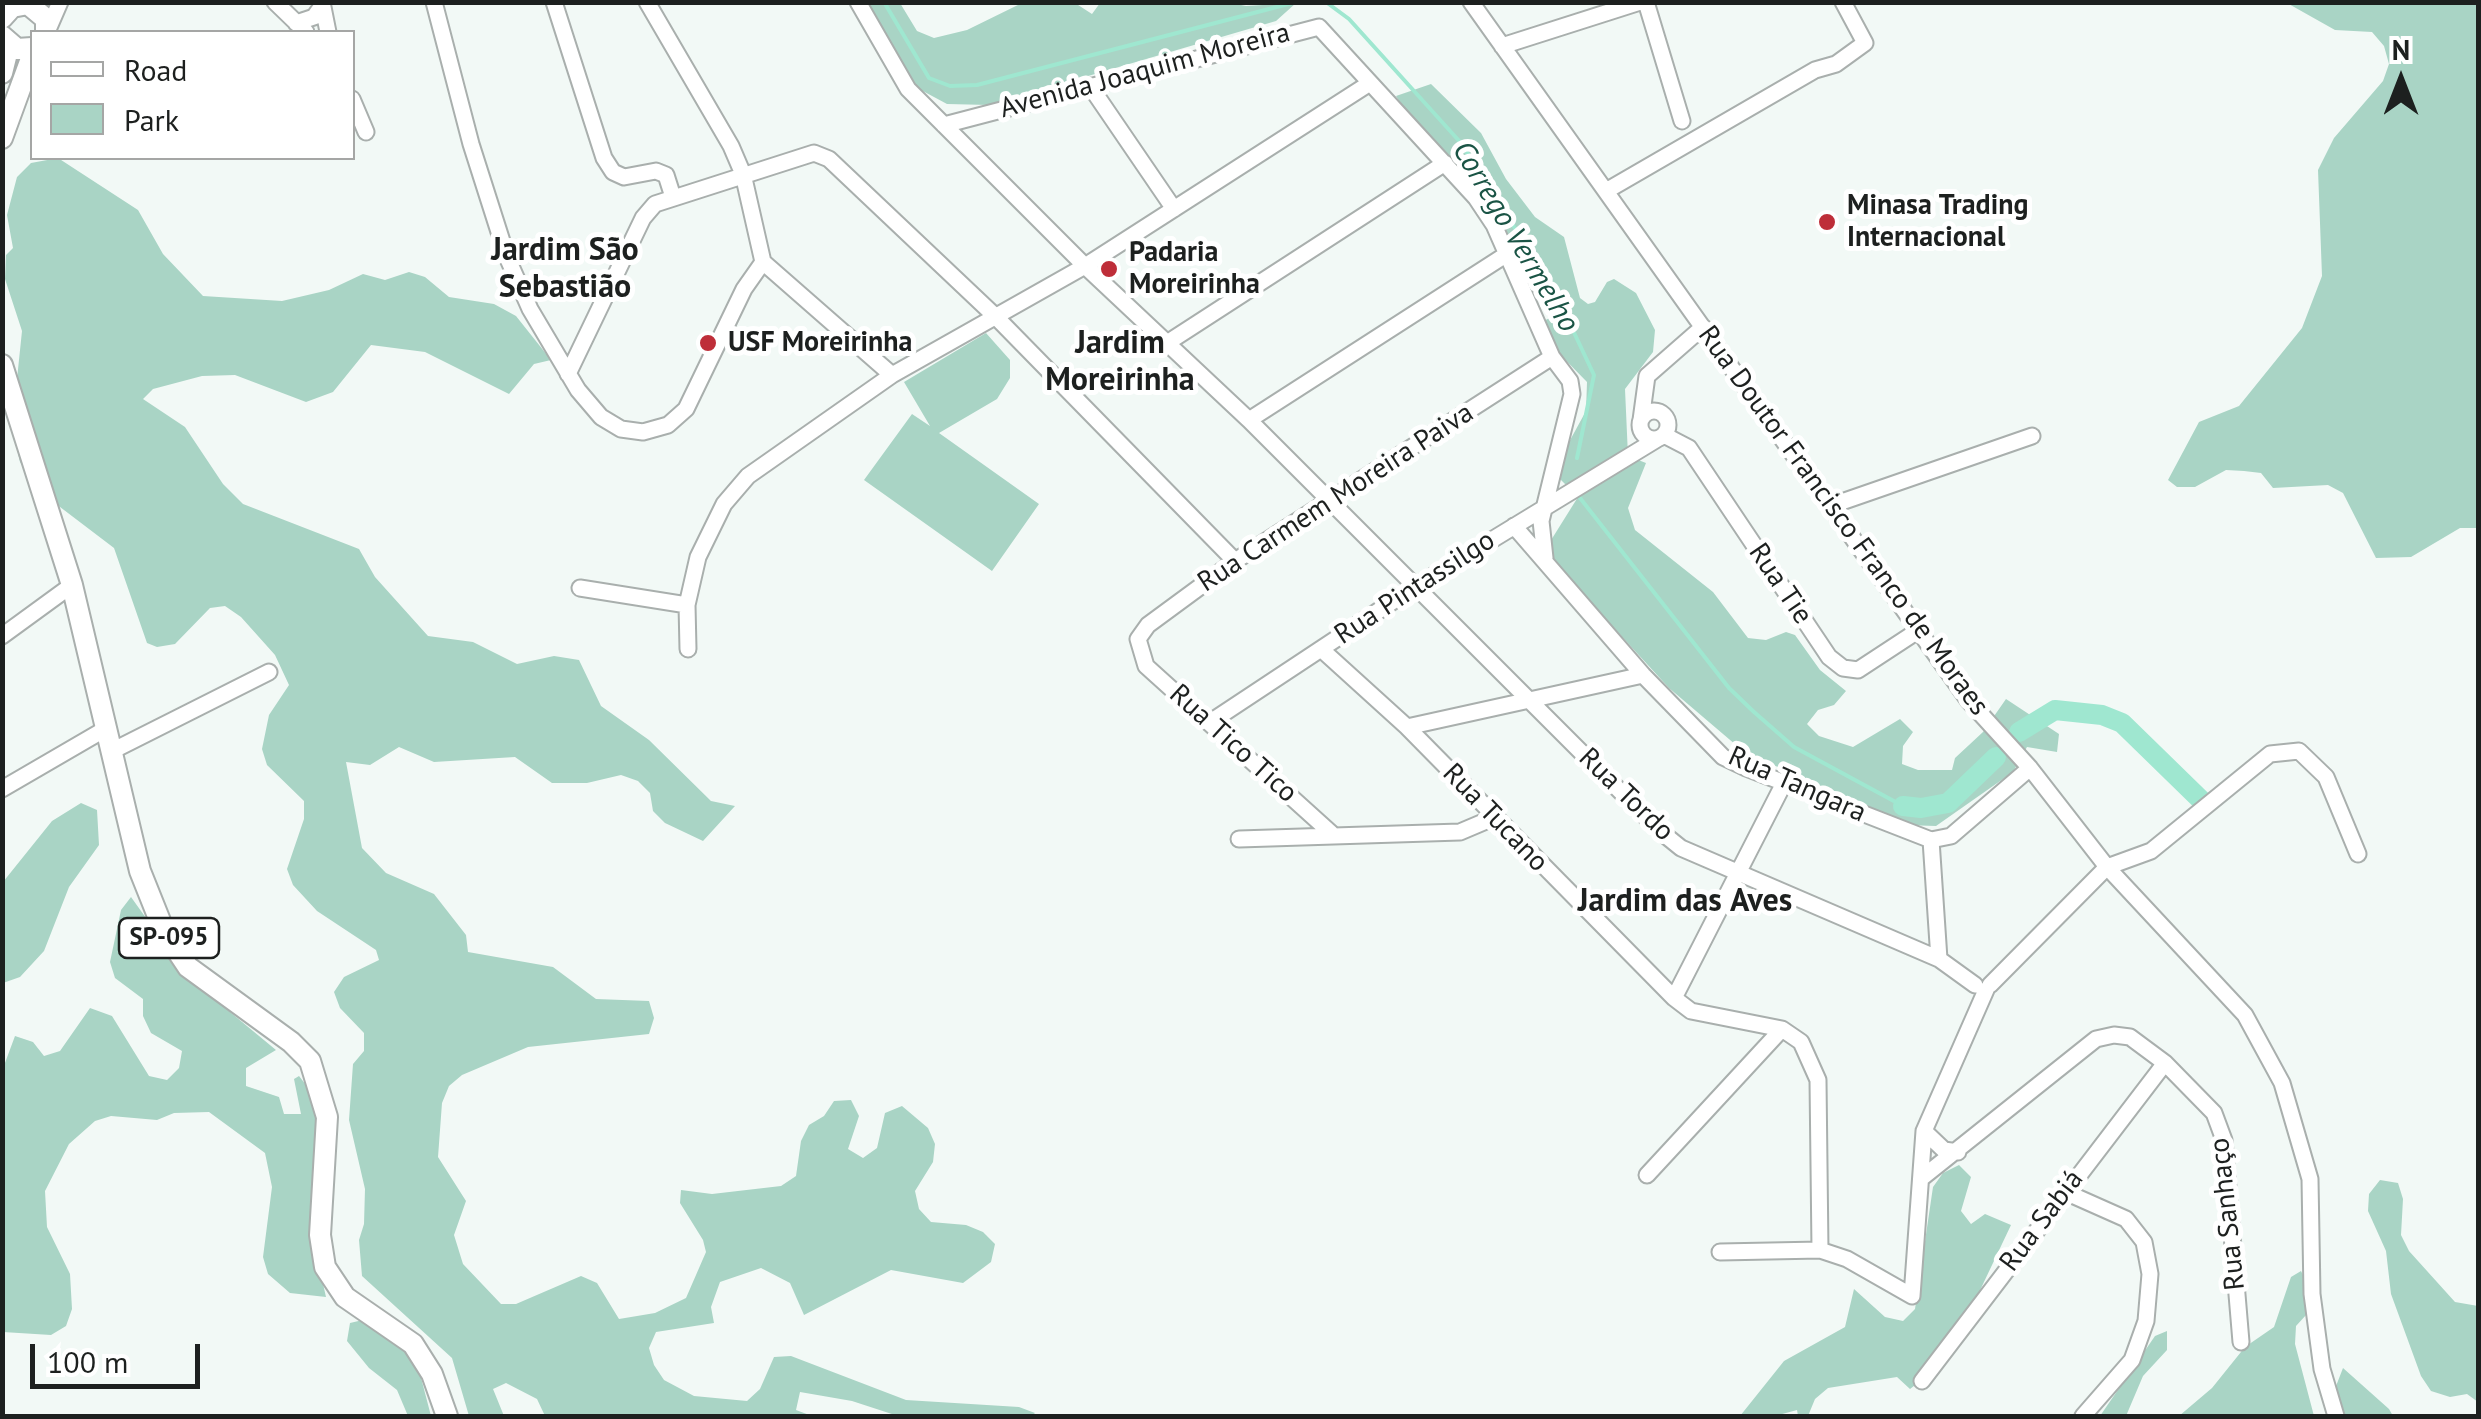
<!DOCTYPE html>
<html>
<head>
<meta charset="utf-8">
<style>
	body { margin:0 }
	#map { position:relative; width:2481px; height:1419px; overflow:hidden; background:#f2f9f6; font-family:"PT Sans",sans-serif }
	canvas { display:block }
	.frame { position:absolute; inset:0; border:5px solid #1d201f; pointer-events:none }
	.legend { position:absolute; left:30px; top:30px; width:325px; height:130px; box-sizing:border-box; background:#fff; border:2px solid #a5a6a5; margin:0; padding:12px 18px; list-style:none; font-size:30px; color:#1d201f }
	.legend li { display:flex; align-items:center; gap:20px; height:50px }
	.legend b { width:50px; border:2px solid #a5a6a5 }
	.north { position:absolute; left:2351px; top:30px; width:100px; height:100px; -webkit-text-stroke:8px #fff; paint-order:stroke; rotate:0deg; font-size:28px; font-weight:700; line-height:40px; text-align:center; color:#1d201f }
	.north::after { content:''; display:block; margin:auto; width:35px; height:45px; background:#1d201f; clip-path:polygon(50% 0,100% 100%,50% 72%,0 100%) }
	.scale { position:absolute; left:30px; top:1344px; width:170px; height:45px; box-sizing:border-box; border:5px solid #1d201f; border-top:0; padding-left:12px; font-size:30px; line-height:35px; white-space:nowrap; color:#1d201f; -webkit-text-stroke:8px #fff; paint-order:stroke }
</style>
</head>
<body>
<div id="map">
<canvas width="2481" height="1419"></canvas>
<div class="frame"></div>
<ul class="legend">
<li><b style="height:12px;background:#fff"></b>Road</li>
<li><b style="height:28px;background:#a9d4c5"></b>Park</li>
</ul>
<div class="north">N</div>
<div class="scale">100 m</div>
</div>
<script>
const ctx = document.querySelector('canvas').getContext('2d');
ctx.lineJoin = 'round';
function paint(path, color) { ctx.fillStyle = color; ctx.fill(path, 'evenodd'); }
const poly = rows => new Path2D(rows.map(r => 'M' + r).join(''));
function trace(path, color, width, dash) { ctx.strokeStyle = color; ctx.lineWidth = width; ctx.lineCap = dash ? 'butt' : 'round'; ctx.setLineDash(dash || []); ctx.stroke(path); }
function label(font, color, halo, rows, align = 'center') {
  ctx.font = font + ' "PT Sans",sans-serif'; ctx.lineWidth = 10; ctx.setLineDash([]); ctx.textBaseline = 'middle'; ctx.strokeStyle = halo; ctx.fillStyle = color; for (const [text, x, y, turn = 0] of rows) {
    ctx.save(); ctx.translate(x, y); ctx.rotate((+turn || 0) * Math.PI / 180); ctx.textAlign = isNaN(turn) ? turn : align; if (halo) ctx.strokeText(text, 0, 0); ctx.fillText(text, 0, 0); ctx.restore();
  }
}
paint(poly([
	[1226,2,1246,6,1296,3,1276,21,989,105,947,104,906,82,862,3,900,3,917,31,934,38,967,30,1022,3,1075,3,1092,14,1100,3],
	[2287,3,2478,3,2478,528,2460,528,2411,557,2376,558,2343,493,2328,485,2273,488,2261,473,2244,471,2226,470,2195,487,2177,487,2168,480,2199,422,2239,406,2302,328,2322,276,2318,170,2334,138,2383,81,2389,64,2384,46,2372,32,2335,30],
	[1431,84,1481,133,1506,179,1535,217,1564,237,1580,298,1588,304,1595,302,1607,282,1614,279,1636,293,1655,330,1653,352,1625,389,1628,456,1646,463,1628,508,1635,530,1713,592,1748,638,1766,640,1786,632,1795,635,1820,670,1846,691,1834,705,1818,710,1807,724,1819,736,1853,747,1900,719,1913,732,1903,746,1902,764,1918,770,1952,770,1955,758,1983,732,2006,699,2059,734,2057,752,2027,747,2013,772,1936,826,1904,825,1743,751,1669,688,1557,566,1548,545,1578,497,1561,480,1557,464,1586,411,1587,382,1540,334,1537,324,1554,316,1554,308,1525,276,1481,200,1424,143,1396,96],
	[58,158,138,210,163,254,203,296,282,301,329,290,363,274,385,280,409,272,425,277,449,297,494,304,516,316,551,360,534,364,509,394,425,352,371,345,333,392,306,402,235,375,202,376,153,389,143,399,185,427,223,484,243,504,359,549,375,577,428,636,473,642,517,664,554,656,579,660,601,706,649,740,711,801,735,806,703,841,665,823,653,811,650,793,638,781,621,775,587,783,552,783,515,757,434,762,399,747,370,765,346,762,362,848,386,873,434,894,466,935,468,952,553,967,596,999,649,1001,654,1018,649,1034,528,1047,462,1075,449,1086,442,1103,438,1157,466,1201,454,1235,463,1264,501,1304,516,1304,581,1276,597,1283,619,1319,655,1313,686,1298,706,1252,703,1240,680,1203,681,1190,712,1194,781,1186,796,1176,801,1141,809,1125,824,1116,834,1101,851,1100,859,1116,848,1149,863,1158,877,1148,885,1113,902,1106,928,1128,935,1144,933,1162,915,1191,919,1209,931,1222,966,1225,983,1232,995,1244,991,1262,963,1283,891,1270,804,1315,790,1283,761,1268,720,1282,711,1307,714,1323,656,1332,649,1348,654,1365,664,1380,694,1396,747,1401,760,1389,774,1357,791,1356,906,1400,1019,1407,1035,1413,1032,1416,898,1416,852,1401,800,1392,796,1410,812,1416,545,1416,537,1399,506,1383,493,1389,504,1416,469,1416,452,1358,362,1276,359,1240,364,1224,365,1189,349,1120,353,1064,364,1051,364,1033,340,1008,334,992,344,977,379,960,376,950,317,911,293,885,287,869,304,819,304,801,267,765,262,749,269,715,289,685,275,655,241,617,225,606,210,608,175,644,157,647,147,643,114,548,39,491,20,462,12,427,22,331,5,279,6,255,13,248,7,215,17,177,31,163],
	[986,333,1010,360,1010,378,997,399,939,433,1039,504,992,571,864,480,912,414,930,426,904,382],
	[81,803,97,810,99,845,69,887,44,951,20,977,3,983,3,882,52,821],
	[131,897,171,953,207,993,276,1050,246,1068,246,1086,279,1097,284,1114,301,1114,294,1079,299,1076,310,1090,316,1116,316,1253,326,1297,290,1293,268,1274,263,1257,272,1187,265,1153,209,1112,174,1113,157,1120,111,1116,95,1121,69,1144,45,1191,47,1227,70,1274,72,1309,66,1326,51,1335,3,1332,2,1071,15,1036,33,1042,44,1056,60,1051,90,1008,112,1016,149,1076,167,1080,179,1068,182,1051,151,1033,143,1016,143,999,115,978,110,962,121,910],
	[1959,1165,1971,1177,1961,1211,1971,1224,1985,1214,2011,1225,1974,1303,1923,1379,1910,1389,1897,1377,1828,1388,1815,1399,1808,1416,1798,1416,1797,1410,1775,1416,1740,1416,1784,1361,1845,1327,1854,1289,1885,1317,1903,1321,1915,1309,1933,1187,1943,1173],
	[2380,1180,2398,1183,2403,1199,2401,1235,2409,1251,2455,1302,2478,1306,2478,1402,2467,1394,2450,1397,2431,1391,2421,1376,2391,1294,2386,1251,2368,1211,2369,1194],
	[2301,1271,2317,1303,2296,1326,2295,1344,2314,1416,2179,1416,2212,1388,2245,1347,2274,1327,2291,1277],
	[367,1319,410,1355,419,1370,431,1416,408,1416,397,1390,369,1368,347,1341,350,1323],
	[2167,1331,2167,1350,2143,1376,2126,1416,2100,1416,2155,1336],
	[2343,1368,2389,1409,2393,1416,2340,1416,2331,1399]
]), '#a9d4c5');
trace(poly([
	[884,2,929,78,950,86,977,85,1296,2],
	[1326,2,1349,19,1461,143,1554,290,1594,375,1577,458],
	[1580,498,1729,688,1754,712,1794,747,1903,806]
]), '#9fe7d0', 4);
trace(poly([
	[2019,732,2055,710,2102,715,2122,723,2203,802],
	[1903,806,1921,808,1948,803,1996,757]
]), '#9fe7d0', 20);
const minor = poly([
	[275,2,306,32],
	[322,2,328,32],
	[434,2,471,144,507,257,530,309,578,390,601,417,621,429,643,432,668,425,686,409,744,289,763,262],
	[554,2,604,158,613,172,624,177,656,171,666,175,673,197],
	[647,2,731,146,743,174,763,262],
	[858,2,908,89,1085,266,1249,420,1660,831,1681,848,1939,959],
	[1471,2,1968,700,2030,768,2107,867,2245,1015,2282,1083,2310,1179,2312,1294,2322,1369,2336,1416],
	[1646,2,1682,121],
	[296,23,314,17,322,6],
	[47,32,60,2],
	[1502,46,1640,2],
	[1090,86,1174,209],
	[352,99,366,132],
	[944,125,1319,27,1476,198,1494,225,1552,357,1570,381,1572,394,1541,521,1545,558],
	[1606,191,1815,70,1836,64,1865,43,1843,2],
	[763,262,892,375],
	[1167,343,1445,163],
	[568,374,643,218,655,204,814,153,829,159,996,317,1235,561],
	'1640 425a14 14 0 1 1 28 0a14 14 0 1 1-28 0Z',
	[1249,420,1507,254],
	[1641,420,1647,376,1703,327],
	[1664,435,1689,448,1829,657,1843,668,1858,670,1919,630],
	[1830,506,2032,436],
	[1514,526,1643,675,1723,757,1746,768,1931,840,1951,836,2030,768],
	[580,588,687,605],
	[2,636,72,585],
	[688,649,687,605,698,557,724,504,748,476,892,375,1085,266,1370,83],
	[1321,649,1407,727,1674,998,1691,1011,1782,1029,1801,1042,1818,1080,1820,1250],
	[1209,723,1413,588,1659,438],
	[1407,727,1643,675],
	[112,751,269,672],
	[2,789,107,728],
	[1331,833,1146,666,1138,639,1148,625,1235,561,1552,357],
	[1239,839,1460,832,1493,818],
	[1931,840,1939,959,1975,985],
	[1990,985,2107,867,2151,851,2270,754,2299,751,2326,777,2358,854],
	[1674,998,1783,785],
	[1924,1131,1944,1150,1958,1152],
	[1647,1175,1782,1029],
	[1923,1177,2096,1039,2114,1035,2130,1037,2165,1063,2214,1113,2224,1140,2241,1342],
	[2063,1191,2126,1219,2144,1242,2150,1274,2146,1321,2132,1360,2083,1416],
	[1720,1252,1820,1250,1847,1259,1912,1296,1924,1131,1986,990],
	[1922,1381,2165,1063]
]);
const major = poly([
	[2,18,12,7,28,4,46,19,46,32],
	[2,36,17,49,32,48],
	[2,73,9,45],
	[2,138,32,56],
	[2,365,72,585,140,871,164,931,188,967,291,1042,310,1061,327,1117,320,1235,325,1267,345,1297,413,1344,432,1374,447,1416]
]);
trace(minor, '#a9afad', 19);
trace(major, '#a9afad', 24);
trace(minor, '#fff', 15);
trace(major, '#fff', 20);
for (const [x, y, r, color] of [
	[1827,222,10,"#be2e39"],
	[1109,269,10,"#be2e39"],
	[708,343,10,"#be2e39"]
]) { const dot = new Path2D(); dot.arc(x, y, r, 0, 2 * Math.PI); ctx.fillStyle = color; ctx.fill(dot); trace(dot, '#fff', 4); }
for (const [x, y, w] of [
	[169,938,100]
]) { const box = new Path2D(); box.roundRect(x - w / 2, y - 20, w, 40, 8); ctx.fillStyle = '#fff'; ctx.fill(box); trace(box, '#1d201f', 2.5); }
label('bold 25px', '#1d201f', null, [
	["SP-095",169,938]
]);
label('28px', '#1d201f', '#fff', [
	["Avenida Joaquim Moreira",1145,71,-15],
	["Rua Carmem Moreira Paiva",1336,498,-33],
	["Rua Doutor Francisco Franco de Moraes",1843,521,54],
	["Rua Tie",1780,584,56],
	["Rua Pintassilgo",1415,588,-33],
	["Rua Tico Tico",1233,744,42],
	["Rua Tangara",1797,785,24],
	["Rua Tordo",1626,795,44],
	["Rua Tucano",1495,818,46],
	["Rua Sanhaço",2228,1214,-96],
	["Rua Sabiá",2042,1221,-53]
]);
label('bold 28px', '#1d201f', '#fff', [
	["Minasa Trading",1847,206],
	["Internacional",1847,238],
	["Padaria",1129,253],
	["Moreirinha",1129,285],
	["USF Moreirinha",728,343]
], 'left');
label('italic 30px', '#1a5445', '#fff', [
	["Corrego Vermelho",1515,237,59]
]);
label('bold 32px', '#1d201f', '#fff', [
	["Jardim São",565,251],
	["Sebastião",565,288],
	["Jardim",1120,344],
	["Moreirinha",1120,381],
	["Jardim das Aves",1685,902]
]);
</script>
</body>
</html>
